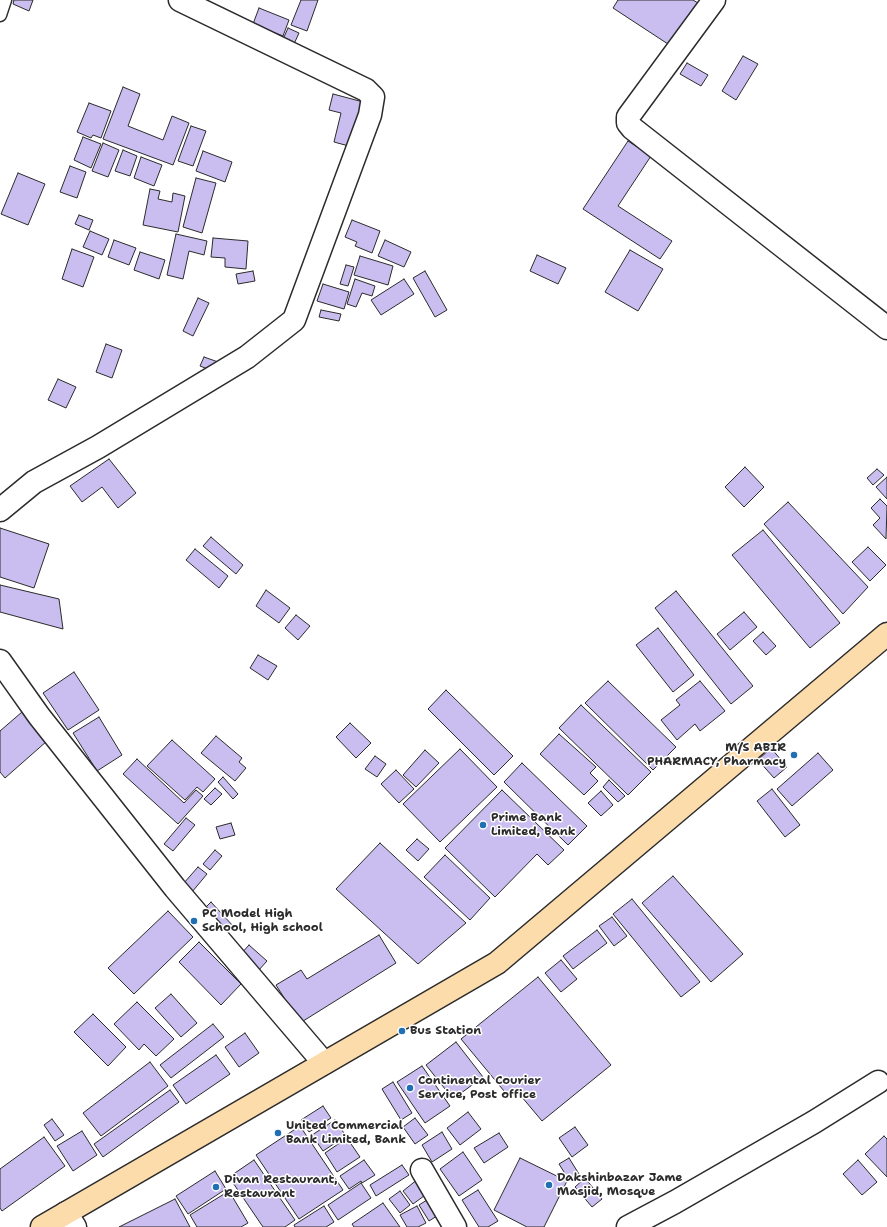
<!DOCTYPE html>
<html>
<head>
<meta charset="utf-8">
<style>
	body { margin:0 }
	canvas { display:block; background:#fff }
</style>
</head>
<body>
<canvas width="887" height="1227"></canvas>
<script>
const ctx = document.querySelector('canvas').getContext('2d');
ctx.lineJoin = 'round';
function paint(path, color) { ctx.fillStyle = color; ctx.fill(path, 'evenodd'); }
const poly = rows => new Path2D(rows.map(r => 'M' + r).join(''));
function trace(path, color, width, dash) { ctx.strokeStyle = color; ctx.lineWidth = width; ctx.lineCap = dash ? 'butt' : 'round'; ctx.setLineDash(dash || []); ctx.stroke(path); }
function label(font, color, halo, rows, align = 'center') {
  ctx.font = font + ' "Shantell Sans",sans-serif'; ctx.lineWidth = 3; ctx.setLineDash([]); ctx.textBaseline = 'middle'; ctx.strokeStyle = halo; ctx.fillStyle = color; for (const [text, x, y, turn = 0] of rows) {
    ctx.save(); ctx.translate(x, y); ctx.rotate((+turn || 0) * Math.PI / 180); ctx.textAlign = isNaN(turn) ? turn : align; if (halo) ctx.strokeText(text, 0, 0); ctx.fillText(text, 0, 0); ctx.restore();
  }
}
const building = poly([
	[14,0,33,0,29,11,13,4,14,0],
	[301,0,318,0,307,31,291,25,301,0],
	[618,0,693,0,698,3,671,46,613,8,618,0],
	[259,8,289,20,283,36,253,24,259,8],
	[288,28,299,33,294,44,280,46,288,28],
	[743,56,758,64,736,100,722,91,743,56],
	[687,63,708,75,701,86,680,74,687,63],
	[123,87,140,94,128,126,163,140,172,116,189,123,173,165,103,139,123,87],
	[333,94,367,103,356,148,334,142,341,113,329,110,333,94],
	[89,103,111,111,101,138,93,135,91,138,77,132,89,103],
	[191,126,206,131,193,166,178,161,191,126],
	[83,137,101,144,91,168,74,160,83,137],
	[628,141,651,156,618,206,672,241,660,259,583,209,628,141],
	[103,143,119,150,108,177,92,171,103,143],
	[123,150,137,156,130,176,115,171,123,150],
	[203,151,232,162,225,182,196,171,203,151],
	[141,157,162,165,154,186,134,178,141,157],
	[70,166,86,172,77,198,60,192,70,166],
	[18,173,45,184,28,225,1,214,18,173],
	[196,178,216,183,202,233,183,227,196,178],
	[150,189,160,191,158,199,172,202,173,193,185,196,178,232,143,225,150,189],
	[79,215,93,220,89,230,75,224,79,215],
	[352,220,380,231,372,253,355,246,357,242,345,237,352,220],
	[90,231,109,239,102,255,83,247,90,231],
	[176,234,207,241,204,255,189,251,183,279,167,275,176,234],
	[213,238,248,241,246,269,225,267,225,258,211,257,213,238],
	[114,240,136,248,129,265,108,257,114,240],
	[385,240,411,252,404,267,378,256,385,240],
	[72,249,94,257,83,287,62,279,72,249],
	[630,250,663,269,638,311,605,292,630,250],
	[140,252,165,260,159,279,134,270,140,252],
	[537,255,566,268,558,284,530,271,537,255],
	[360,256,393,266,388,285,354,275,360,256],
	[346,265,354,267,348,286,340,284,346,265],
	[253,271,255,281,238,284,236,274,253,271],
	[425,271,447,310,435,317,413,278,425,271],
	[355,279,375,286,372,296,362,293,356,307,347,304,355,279],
	[404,279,414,294,381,315,371,300,404,279],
	[323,284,349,292,344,309,317,301,323,284],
	[198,298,209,303,193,336,183,331,198,298],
	[321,310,341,314,339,321,319,317,321,310],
	[106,344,122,350,112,378,96,372,106,344],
	[204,357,221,363,218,373,200,366,204,357],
	[58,379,76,387,66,408,48,400,58,379],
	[109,459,136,493,118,508,102,487,82,502,70,486,109,459],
	[745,467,764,487,744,507,725,487,745,467],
	[877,469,884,475,873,485,867,478,877,469],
	[887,477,887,499,876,487,887,477],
	[880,499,887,506,886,539,873,525,880,518,871,508,880,499],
	[788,502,868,587,843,614,764,524,788,502],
	[0,528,49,544,34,588,0,577,0,528],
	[763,530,840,623,810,648,732,555,763,530],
	[211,537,243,565,236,574,203,546,211,537],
	[868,547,886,565,870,581,852,562,868,547],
	[195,549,228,576,219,588,186,560,195,549],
	[0,585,59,599,63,629,0,612,0,585],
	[266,590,290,608,279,623,256,606,266,590],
	[676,591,753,686,731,704,655,608,676,591],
	[744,612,757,627,730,650,717,634,744,612],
	[296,615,310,626,298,640,285,628,296,615],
	[658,628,694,675,673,692,636,645,658,628],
	[763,632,776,646,766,655,753,641,763,632],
	[258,655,277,666,268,680,250,668,258,655],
	[74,672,99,710,68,730,43,693,74,672],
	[608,681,676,747,653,770,585,703,608,681],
	[700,681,725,711,700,731,695,724,677,740,661,720,680,705,676,700,700,681],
	[446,690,513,756,494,775,428,709,446,690],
	[581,705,651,772,628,795,559,728,581,705],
	[22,712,47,741,5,778,0,772,0,731,22,712],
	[99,717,122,755,97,771,73,733,99,717],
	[350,723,371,743,356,758,336,737,350,723],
	[559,734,596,767,590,773,598,781,584,795,540,754,559,734],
	[216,736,242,758,239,762,246,768,235,781,201,753,216,736],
	[172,740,215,779,203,792,197,787,185,800,147,766,172,740],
	[771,748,787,767,774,778,758,760,771,748],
	[460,749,497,787,440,842,403,804,460,749],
	[425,750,439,763,416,787,403,775,425,750],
	[818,753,833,770,792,806,777,789,818,753],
	[375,756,386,764,377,777,365,769,375,756],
	[137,759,184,803,196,790,203,796,178,824,123,774,137,759],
	[522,763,587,826,568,845,504,782,522,763],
	[396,770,414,789,399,803,381,784,396,770],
	[223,777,238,794,233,799,218,782,223,777],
	[609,780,625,796,618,802,603,787,609,780],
	[215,788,222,794,211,805,204,799,215,788],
	[772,789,800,825,785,837,757,801,772,789],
	[502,790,564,850,548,865,537,854,495,897,445,848,502,790],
	[601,791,613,805,601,816,588,803,601,791],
	[186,818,195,825,173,851,164,844,186,818],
	[231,823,235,835,220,839,216,827,231,823],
	[417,839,429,849,418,861,406,850,417,839],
	[380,843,466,923,418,964,336,889,380,843],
	[215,850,222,856,210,870,203,864,215,850],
	[445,855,490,898,470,920,424,877,445,855],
	[198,867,207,874,192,892,183,884,198,867],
	[673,876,743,954,711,982,642,903,673,876],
	[632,899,700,982,681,997,613,914,632,899],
	[211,902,234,927,223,937,200,913,211,902],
	[168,911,193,937,134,994,108,968,168,911],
	[612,917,627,936,614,946,599,926,612,917],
	[597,930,607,943,573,969,563,956,597,930],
	[379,935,396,963,300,1023,276,985,301,970,307,979,379,935],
	[199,942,241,984,221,1005,179,962,199,942],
	[249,945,267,961,258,971,240,955,249,945],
	[561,960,577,979,561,992,545,973,561,960],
	[538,977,611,1065,542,1121,516,1090,509,1097,461,1039,538,977],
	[171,994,197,1023,181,1037,155,1008,171,994],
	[137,1002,174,1039,156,1056,144,1044,139,1050,114,1024,137,1002],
	[93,1014,126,1047,108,1066,74,1032,93,1014],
	[213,1024,224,1037,171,1078,160,1065,213,1024],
	[245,1033,259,1053,239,1067,225,1047,245,1033],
	[456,1042,483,1077,453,1099,426,1065,456,1042],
	[216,1055,230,1074,186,1104,173,1085,216,1055],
	[150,1062,168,1086,101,1136,83,1113,150,1062],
	[422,1066,450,1106,425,1123,397,1082,422,1066],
	[393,1082,412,1113,401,1120,382,1089,393,1082],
	[170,1090,179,1102,103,1157,94,1144,170,1090],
	[323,1106,331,1118,309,1132,301,1120,323,1106],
	[468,1112,481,1129,460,1145,447,1128,468,1112],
	[415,1118,428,1135,415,1144,403,1127,415,1118],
	[52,1119,64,1135,55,1141,44,1125,52,1119],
	[335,1120,346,1136,323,1151,312,1135,335,1120],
	[300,1126,343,1190,299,1219,256,1155,300,1126],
	[575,1127,588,1145,572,1157,559,1138,575,1127],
	[82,1131,97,1155,73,1171,57,1146,82,1131],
	[442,1132,452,1149,432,1162,422,1145,442,1132],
	[499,1133,508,1147,484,1163,474,1148,499,1133],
	[884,1136,887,1139,887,1177,865,1154,884,1136],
	[44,1137,65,1166,2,1211,0,1208,0,1169,44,1137],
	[347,1138,360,1157,337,1172,325,1153,347,1138],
	[463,1152,482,1180,459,1196,440,1169,463,1152],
	[520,1158,567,1181,544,1227,527,1227,494,1210,520,1158],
	[569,1158,579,1174,569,1180,559,1164,569,1158],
	[254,1160,295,1220,285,1227,263,1227,229,1177,254,1160],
	[364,1160,375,1175,362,1183,361,1181,349,1189,340,1176,364,1160],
	[858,1160,877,1182,862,1195,843,1174,858,1160],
	[402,1165,409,1175,376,1196,370,1185,402,1165],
	[215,1171,226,1189,188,1214,176,1196,215,1171],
	[585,1178,602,1199,592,1207,575,1187,585,1178],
	[418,1179,428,1193,413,1204,403,1191,418,1179],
	[361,1183,371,1198,338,1220,328,1205,361,1183],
	[478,1190,498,1221,488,1227,479,1227,462,1200,478,1190],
	[229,1191,248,1223,241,1227,197,1227,190,1215,229,1191],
	[400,1191,410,1205,400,1213,389,1199,400,1191],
	[430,1198,440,1214,429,1221,419,1205,430,1198],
	[175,1199,190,1227,119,1227,175,1199],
	[383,1203,400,1227,354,1227,352,1224,383,1203],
	[324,1206,334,1222,326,1227,295,1227,294,1225,324,1206],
	[417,1206,426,1223,418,1227,407,1227,400,1215,417,1206]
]);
paint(building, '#cabef0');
trace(building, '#2b2b2b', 1);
const lane = poly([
	[0,15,5,0]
]);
const street = poly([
	[714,0,628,117,628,123,632,128,887,328],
	[0,510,34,482,98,447,247,357,294,320,370,115,373,97,366,90,180,0],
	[0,661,39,716,175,888,324,1063],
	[422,1170,455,1227],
	[66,1213,75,1227],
	[628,1227,675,1202,814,1122,878,1082]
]);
const primary = poly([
	[42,1227,497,963,887,634]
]);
trace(lane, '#2b2b2b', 15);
trace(street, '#2b2b2b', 25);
trace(primary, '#2b2b2b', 25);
trace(lane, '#fff', 12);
trace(street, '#fff', 22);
trace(primary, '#fddcac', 22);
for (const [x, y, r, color] of [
	[794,755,4,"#1f6fb2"],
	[483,825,4,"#1f6fb2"],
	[194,921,4,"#1f6fb2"],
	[402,1031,4,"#1f6fb2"],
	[410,1088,4,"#1f6fb2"],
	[278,1133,4,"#1f6fb2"],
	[549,1185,4,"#1f6fb2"],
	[216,1187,4,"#1f6fb2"]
]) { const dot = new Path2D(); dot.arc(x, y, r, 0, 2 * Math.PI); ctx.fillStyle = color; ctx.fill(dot); trace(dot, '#fff', 1.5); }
label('bold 12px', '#2b2b2b', '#fff', [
	["M/S ABIR",786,748,"right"],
	["PHARMACY, Pharmacy",786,762,"right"],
	["Prime Bank",491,818],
	["Limited, Bank",491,832],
	["PC Model High",202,914],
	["School, High school",202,928],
	["Bus Station",410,1031],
	["Continental Courier",418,1081],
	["Service, Post office",418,1095],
	["United Commercial",286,1126],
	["Bank Limited, Bank",286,1140],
	["Dakshinbazar Jame",557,1178],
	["Masjid, Mosque",557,1192],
	["Divan Restaurant,",224,1180],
	["Restaurant",224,1194]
], 'left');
</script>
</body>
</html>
